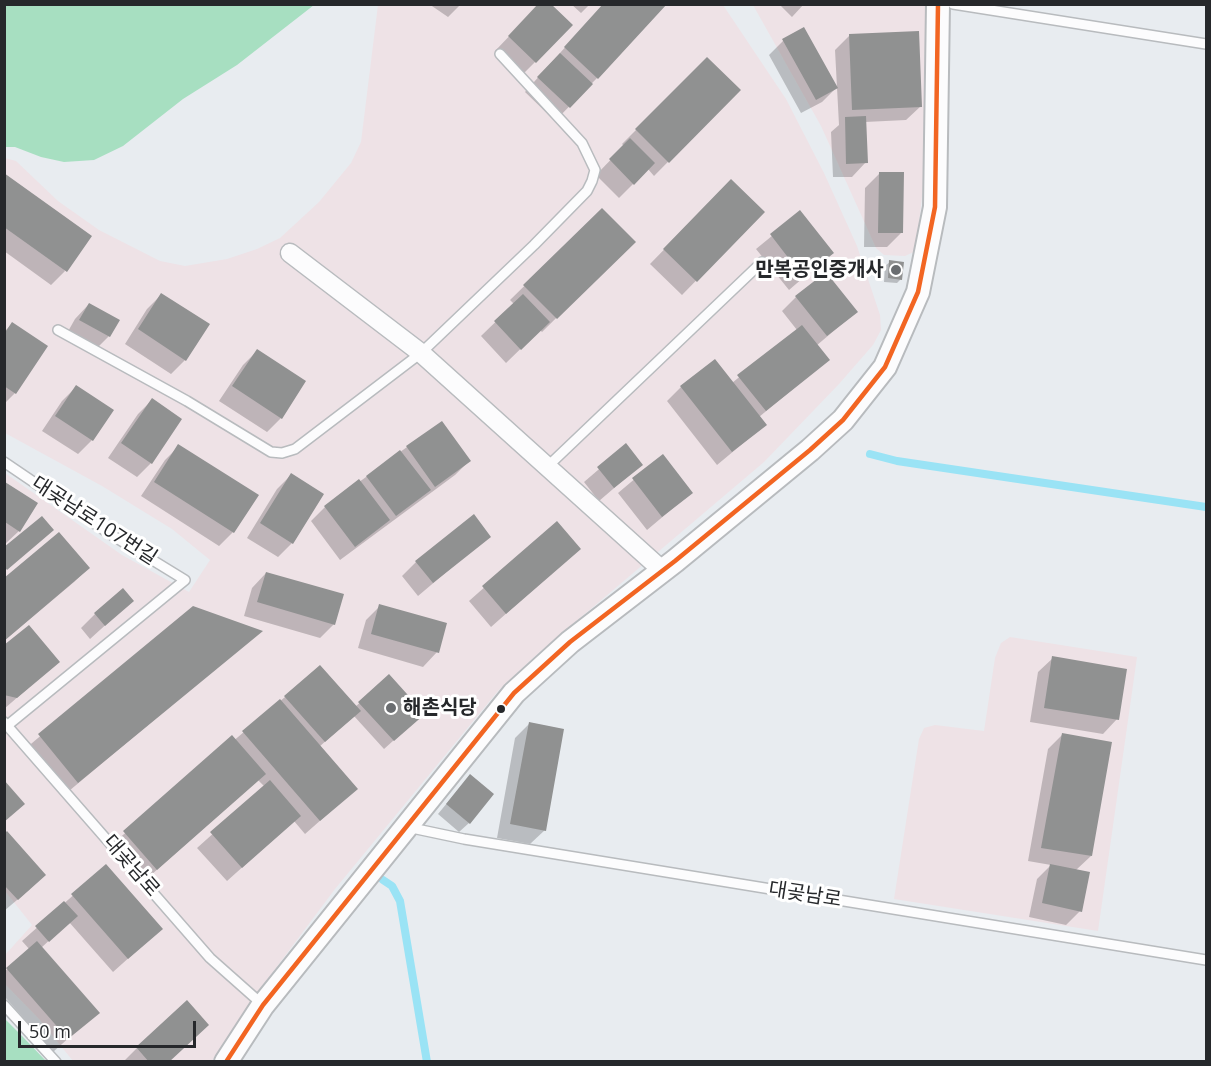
<!DOCTYPE html>
<html>
<head>
<meta charset="utf-8">
<style>
	body { margin:0 }
	#map { position:relative; width:1211px; height:1066px; overflow:hidden; background:#e8ecf0; font-family:"Open Sans",sans-serif }
	canvas { display:block }
	.frame { position:absolute; inset:0; border:6px solid #26282b; pointer-events:none }
	.scale { position:absolute; left:18px; top:1021px; width:178px; height:27px; box-sizing:border-box; border:3px solid #26282b; border-top:0; padding-left:8px; font-size:18px; line-height:21px; white-space:nowrap; color:#26282b; -webkit-text-stroke:4px #fff; paint-order:stroke }
</style>
</head>
<body>
<div id="map">
<canvas width="1211" height="1066"></canvas>
<div class="frame"></div>
<div class="scale">50 m</div>
</div>
<script>
const ctx = document.querySelector('canvas').getContext('2d');
ctx.lineJoin = 'round';
function paint(path, color) { ctx.fillStyle = color; ctx.fill(path, 'evenodd'); }
const poly = rows => new Path2D(rows.map(r => 'M' + r).join(''));
function trace(path, color, width, dash) { ctx.strokeStyle = color; ctx.lineWidth = width; ctx.lineCap = dash ? 'butt' : 'round'; ctx.setLineDash(dash || []); ctx.stroke(path); }
function label(font, color, halo, rows, align = 'center') {
  ctx.font = font + ' "Open Sans","Noto Sans KR",sans-serif'; ctx.lineWidth = 6; ctx.setLineDash([]); ctx.textBaseline = 'middle'; ctx.strokeStyle = halo; ctx.fillStyle = color; for (const [text, x, y, turn = 0] of rows) {
    ctx.save(); ctx.translate(x, y); ctx.rotate((+turn || 0) * Math.PI / 180); ctx.textAlign = isNaN(turn) ? turn : align; if (halo) ctx.strokeText(text, 0, 0); ctx.fillText(text, 0, 0); ctx.restore();
  }
}
paint(poly([
	[378,5,723,5,786,99,824,173,857,246,880,315,881,330,873,345,839,384,764,462,533,658,498,691,335,889,261,988,212,1061,73,1061,39,1019,5,984,5,955,32,925,5,891,5,473,122,555,189,592,210,560,172,529,102,486,5,433,5,158,16,161,58,201,99,230,160,261,185,266,227,259,257,249,280,238,319,202,351,163,361,142],
	[753,5,926,5,925,169,916,251,905,256,884,255,876,248,821,126],
	[1010,637,1137,657,1098,931,894,899,919,739,924,728,935,725,984,731,995,658,1001,643]
]), '#eee2e6');
paint(poly([
	[5,4,314,4,314,5,237,65,183,99,123,146,94,160,64,162,41,157,15,147,5,147],
	[5,1019,22,1036,46,1061,5,1061]
]), '#a7dfc1');
paint(poly([
	[429,4,461,4,448,17],
	[540,4,535,62,521,76,495,51],
	[571,4,590,4,581,13],
	[604,4,597,78,555,121,525,92],
	[779,4,804,4,792,17],
	[803,29,836,88,822,102,801,113,769,55,783,41],
	[850,35,921,106,906,120,865,122,866,162,852,177,833,177,831,132,839,125,835,50],
	[707,59,739,90,654,176,648,169,619,198,596,175,624,146,622,144],
	[879,174,901,233,887,247,864,247,865,188],
	[4,175,65,271,51,285,4,251],
	[731,181,763,212,682,295,650,264],
	[602,210,633,242,542,332,540,330,506,363,481,336,514,304,510,300],
	[800,213,832,253,789,290,756,249],
	[890,262,901,279,897,283,884,282,885,266],
	[161,295,185,360,171,374,125,344,147,309],
	[796,297,856,312,816,346,828,360,759,417,765,425,717,465,667,401,681,387,732,383,797,330,782,311],
	[89,304,109,336,95,350,66,335,75,319],
	[12,324,15,393,4,404,4,332],
	[257,351,281,418,267,432,219,401,243,365],
	[76,387,112,410,92,440,78,454,42,431,62,401],
	[152,400,151,463,137,477,108,458,138,414],
	[179,446,233,532,219,546,141,496,165,460],
	[626,446,641,465,599,501,584,482],
	[407,447,469,461,455,475,340,560,311,521,325,507],
	[662,456,691,493,647,530,618,493],
	[291,475,292,543,278,557,247,538,277,489],
	[4,484,36,504,19,531,4,545],
	[557,523,579,549,491,627,469,601],
	[489,536,418,596,402,576,416,562],
	[88,568,74,582,4,641,4,580],
	[266,573,334,624,320,638,244,616,252,588],
	[132,601,90,639,81,628,95,614],
	[380,606,437,652,423,667,358,648,366,620],
	[193,607,260,631,63,796,25,749],
	[4,647,58,662,4,709],
	[1053,658,1117,719,1103,734,1030,722,1038,672],
	[389,677,413,723,384,749,354,716,319,747,356,789,305,834,294,821,227,881,197,848,265,787,258,780,142,883,110,846,285,697,355,707],
	[529,724,545,830,530,844,497,838,515,738],
	[1062,735,1091,856,1076,870,1080,911,1066,925,1029,917,1037,879,1051,865,1028,861,1048,749],
	[461,786,469,823,459,832,438,814],
	[4,836,30,889,4,911],
	[106,866,161,929,113,972,69,922,41,948,98,1012,53,1052,4,996,4,972,30,950,22,941],
	[137,1048,169,1062,123,1062]
]), '#0003');
trace(poly([
	[870,454,897,461,1206,507],
	[383,880,392,886,400,901,427,1062]
]), '#9ae3f5', 8);
paint(poly([
	[538,4,551,4,573,25,536,63,508,36],
	[603,4,667,4,598,79,564,47],
	[804,27,838,88,816,100,782,39],
	[919,31,922,107,852,110,849,34],
	[560,53,593,84,570,108,537,77],
	[707,57,741,90,669,163,635,129],
	[866,116,868,163,846,164,845,117],
	[630,138,655,163,634,185,609,159],
	[879,172,904,172,903,233,878,233],
	[4,173,92,236,67,272,4,227],
	[731,179,765,212,697,282,663,249],
	[602,208,636,242,557,319,523,285],
	[800,210,834,253,803,277,770,234],
	[889,260,904,262,902,280,888,278],
	[826,272,858,312,827,336,795,296],
	[161,293,210,324,186,361,138,329],
	[523,294,550,322,521,350,494,321],
	[89,303,120,320,110,337,79,320],
	[12,322,48,346,16,394,4,386,4,334],
	[802,325,830,360,766,411,737,375],
	[257,349,306,381,282,419,232,386],
	[715,359,767,425,732,452,680,386],
	[76,385,114,410,93,441,55,416],
	[152,398,182,419,152,464,121,443],
	[442,421,471,461,435,487,406,446],
	[626,443,643,465,614,488,597,467],
	[178,444,259,495,234,533,154,482],
	[400,450,431,490,396,516,366,476],
	[663,454,693,493,662,517,632,478],
	[291,473,324,494,293,544,260,523],
	[359,479,390,520,355,547,324,506],
	[5,482,38,503,20,532,5,522],
	[474,514,491,537,433,583,415,561],
	[42,516,54,530,7,570,4,566,4,547],
	[557,521,581,549,506,614,482,586],
	[59,532,90,568,4,641,4,578],
	[266,572,344,594,335,625,257,602],
	[123,588,134,601,105,626,94,613],
	[379,604,447,623,439,653,371,634],
	[193,606,263,631,78,783,38,734],
	[29,625,60,662,17,698,4,695,4,645],
	[1052,656,1127,669,1119,720,1044,708],
	[320,665,361,711,325,742,284,696],
	[389,674,425,714,394,741,358,702],
	[280,699,358,789,320,821,242,731],
	[529,722,564,729,546,831,510,824],
	[1062,733,1112,742,1092,856,1041,848],
	[232,735,266,774,157,870,123,831],
	[470,774,494,794,470,824,446,804],
	[4,780,25,804,4,822],
	[270,780,301,816,242,868,210,832],
	[7,831,46,875,18,900,4,885,4,834],
	[106,864,163,929,128,959,71,894],
	[1050,864,1090,872,1082,912,1042,903],
	[64,901,78,916,49,942,35,926],
	[37,941,100,1013,68,1039,6,968],
	[187,1000,209,1025,169,1062,149,1062,136,1047]
]), '#909191');
const service = poly([
	[953,4,1206,44],
	[58,330,187,401,271,452,282,453,295,449,421,353,534,245,587,191,592,181,595,170,582,143,500,54],
	[4,462,110,534,185,580,8,725],
	[547,467,762,262],
	[4,722,210,958,263,1005],
	[407,827,464,839,1206,960],
	[4,1005,56,1062]
]);
const minor = poly([
	[290,253,421,353,663,571]
]);
const tertiary = poly([
	[226,1062,263,1005,514,693,570,642,675,561,810,450,843,420,885,367,918,292,935,207,938,4]
]);
trace(service, '#b8bbbe', 12);
trace(minor, '#b8bbbe', 21);
trace(tertiary, '#b8bbbe', 26);
trace(service, '#fcfcfd', 9);
trace(minor, '#fcfcfd', 18);
trace(tertiary, '#fcfcfd', 22);
trace(poly([
	[226,1062,263,1005,514,693,570,642,675,561,810,450,843,420,885,367,918,292,935,207,938,4]
]), '#f26522', 4.5);
for (const [x, y, r, color] of [
	[896,270,6,"#6a6d70"],
	[391,708,6,"#6a6d70"],
	[501,709,5,"#26282b"]
]) { const dot = new Path2D(); dot.arc(x, y, r, 0, 2 * Math.PI); ctx.fillStyle = color; ctx.fill(dot); trace(dot, '#fff', 2); }
label('bold 20px', '#26282b', '#fff', [
	["만복공인중개사",884,270],
	["해촌식당",403,708,"left"]
], 'right');
label('20px', '#26282b', '#fff', [
	["대곶남로107번길",94,521,33],
	["대곶남로",131,866,49],
	["대곶남로",805,895,9]
]);
</script>
</body>
</html>
